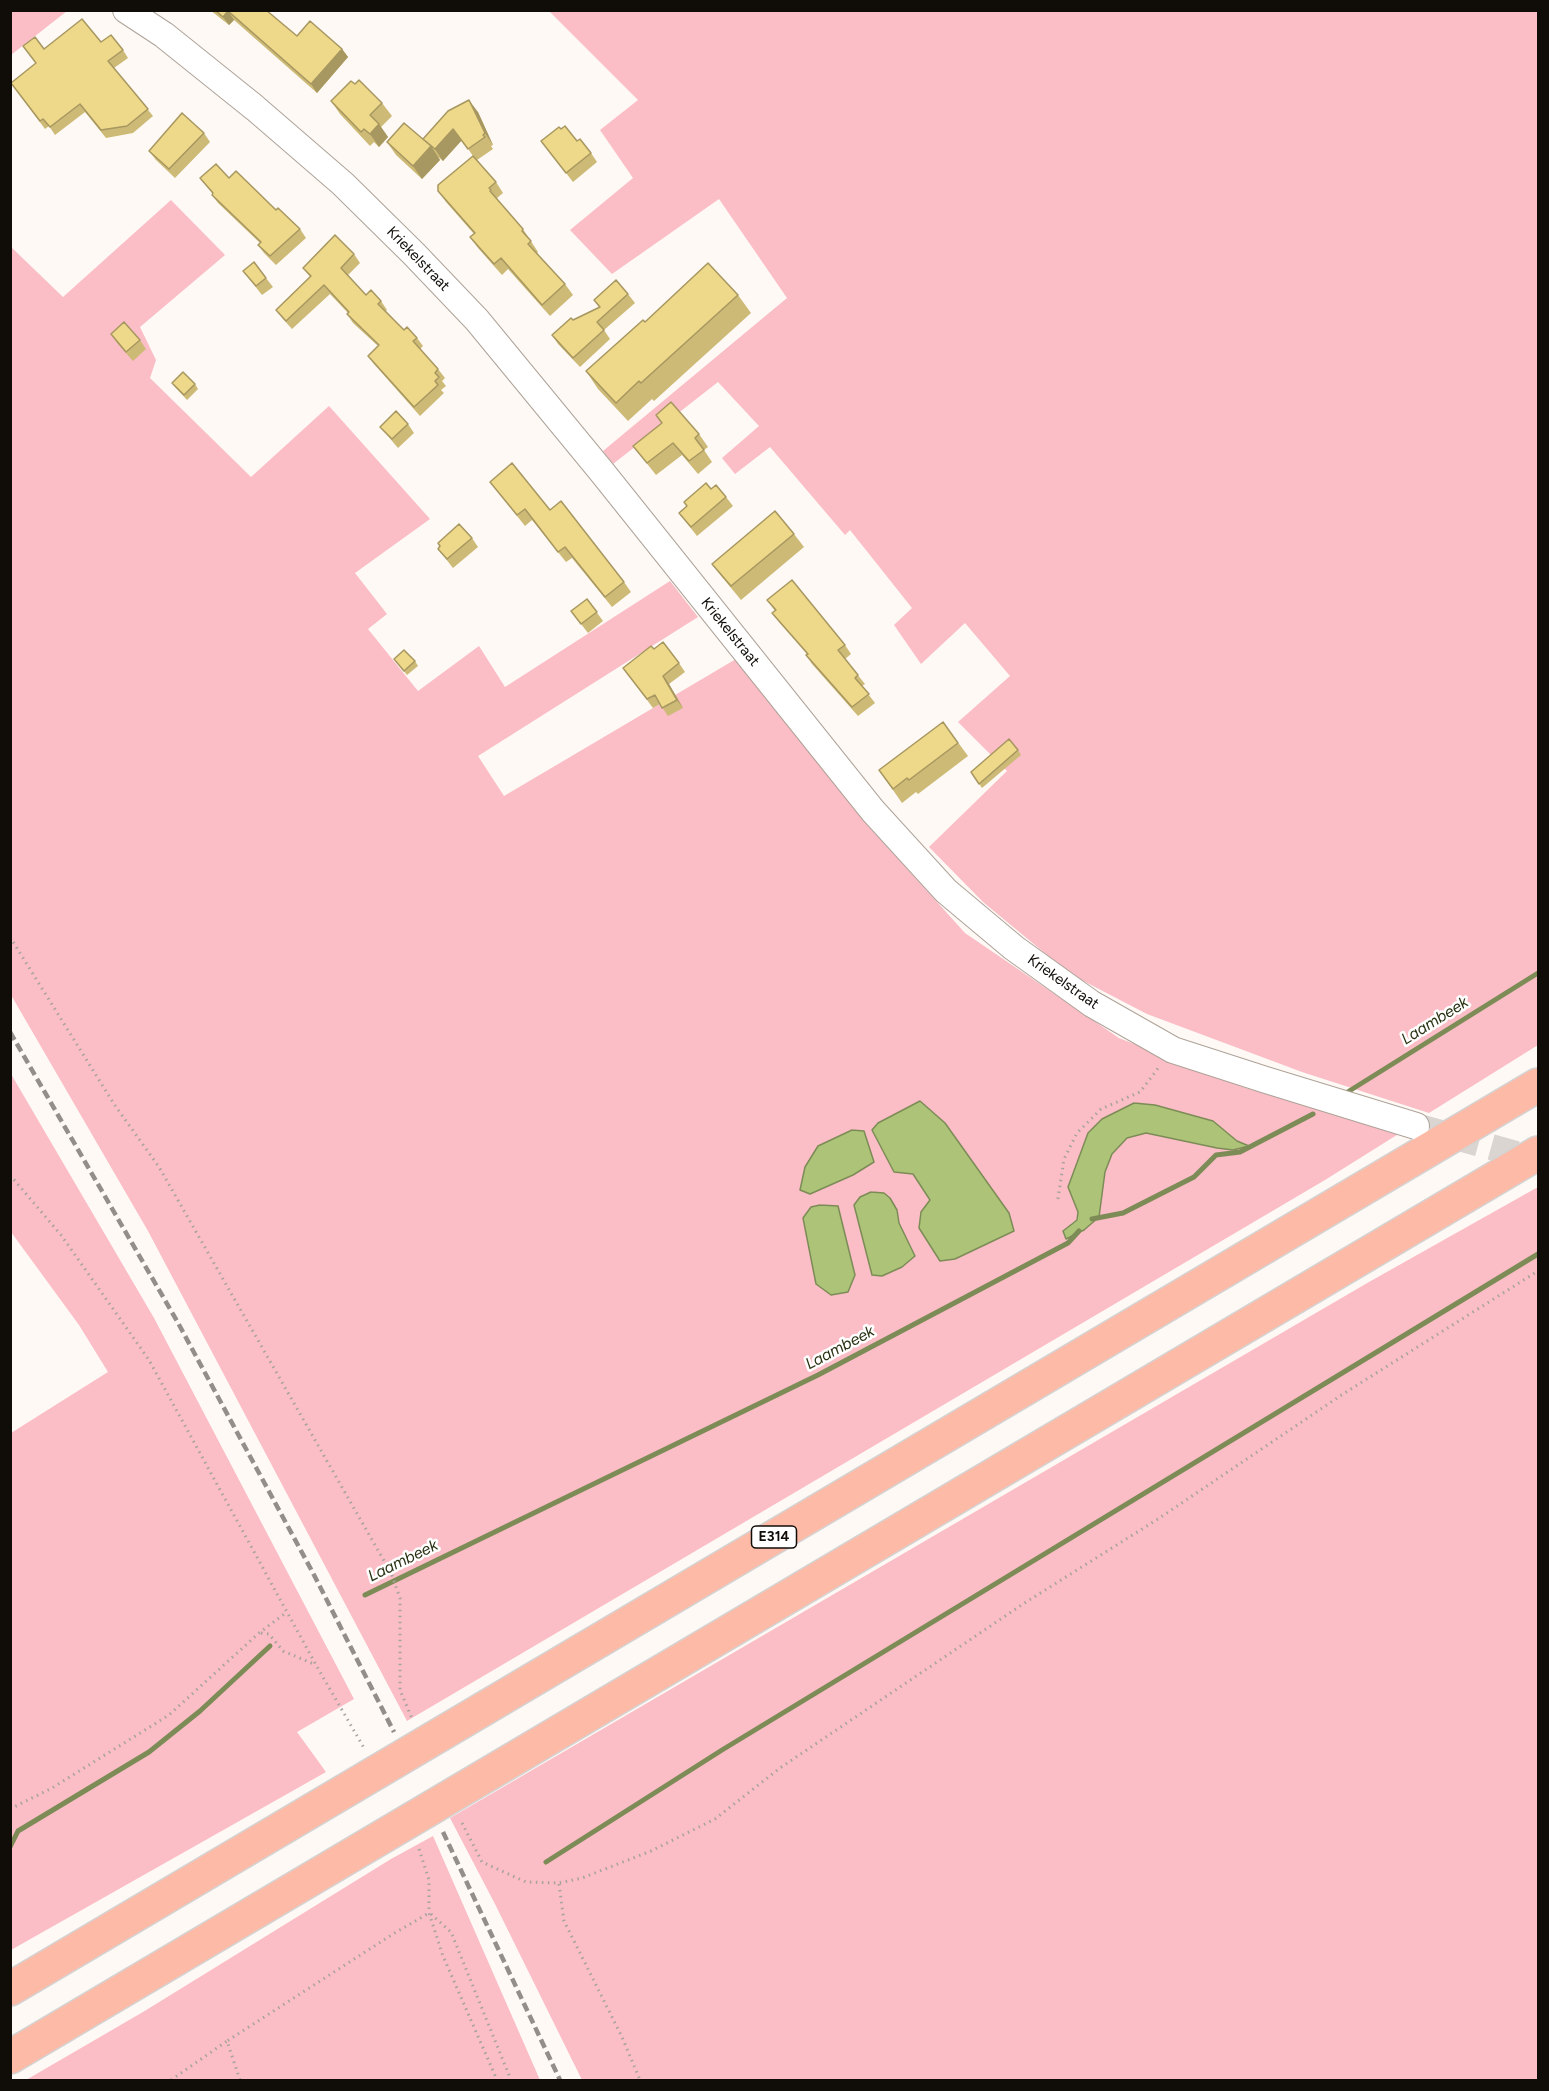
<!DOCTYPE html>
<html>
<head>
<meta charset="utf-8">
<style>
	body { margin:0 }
	#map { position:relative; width:1549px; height:2091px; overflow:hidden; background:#fef9f5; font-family:Figtree,sans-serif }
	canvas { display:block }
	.frame { position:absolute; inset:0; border:12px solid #100c08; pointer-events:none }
</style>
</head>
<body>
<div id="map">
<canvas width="1549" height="2091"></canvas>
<div class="frame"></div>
</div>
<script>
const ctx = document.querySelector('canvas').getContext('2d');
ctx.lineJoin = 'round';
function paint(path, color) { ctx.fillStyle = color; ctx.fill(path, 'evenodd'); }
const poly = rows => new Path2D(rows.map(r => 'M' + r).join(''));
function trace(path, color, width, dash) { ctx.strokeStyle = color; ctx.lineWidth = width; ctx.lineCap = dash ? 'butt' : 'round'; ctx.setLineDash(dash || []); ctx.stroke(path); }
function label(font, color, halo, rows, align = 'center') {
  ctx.font = font + ' Figtree,sans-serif'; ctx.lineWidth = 5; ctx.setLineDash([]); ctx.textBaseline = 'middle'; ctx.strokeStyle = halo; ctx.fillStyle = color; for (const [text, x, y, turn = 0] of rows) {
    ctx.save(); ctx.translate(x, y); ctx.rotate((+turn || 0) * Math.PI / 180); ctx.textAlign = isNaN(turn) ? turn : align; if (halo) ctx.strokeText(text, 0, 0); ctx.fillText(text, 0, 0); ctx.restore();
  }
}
paint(poly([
	[11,10,67,10,67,11,11,55],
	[549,11,1538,11,1538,1045,1429,1113,1302,1072,1147,1014,1070,974,983,902,929,847,1007,771,958,722,1010,676,965,623,921,664,894,625,912,608,850,530,845,535,770,447,735,474,722,458,759,426,718,382,613,464,603,451,787,298,719,199,612,274,570,230,633,178,600,130,638,100],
	[171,200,225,255,140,327,156,360,150,378,251,477,329,406,430,519,355,573,387,614,368,629,418,691,479,646,505,687,670,581,698,617,478,756,504,796,736,659,863,820,965,933,1119,1038,1246,1088,1400,1133,1325,1180,407,1721,148,1231,11,995,10,246,63,297],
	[1134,1103,1155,1105,1213,1121,1237,1141,1248,1146,1233,1150,1217,1148,1146,1133,1127,1138,1112,1154,1105,1172,1099,1217,1070,1224,1077,1220,1078,1211,1068,1186,1088,1133,1102,1119],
	[913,1174,1014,1231,921,1212,930,1200],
	[871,1192,884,1193,897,1210,899,1223,915,1255,860,1197],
	[820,1205,838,1206,855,1275,804,1218,811,1207],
	[11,1074,154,1318,354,1699,297,1732,326,1772,11,1950,11,1433,108,1372,79,1325,11,1232],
	[1538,1187,1538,2080,582,2080,495,1904,450,1818,1369,1282],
	[433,1836,540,2080,26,2080,143,2012,391,1859]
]), '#fbbdc6');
const water = poly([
	[920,1101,945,1123,1009,1213,1014,1231,955,1259,940,1261,919,1228,921,1212,930,1200,913,1174,894,1172,872,1130,878,1123,920,1101],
	[1134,1103,1155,1105,1213,1121,1237,1141,1249,1146,1233,1150,1217,1148,1146,1133,1127,1138,1112,1154,1105,1172,1099,1217,1084,1230,1066,1239,1063,1231,1077,1220,1078,1212,1068,1187,1088,1133,1102,1119,1134,1103],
	[852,1130,864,1131,874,1162,853,1175,810,1194,800,1190,805,1167,818,1146,852,1130],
	[871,1192,884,1193,890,1198,897,1210,899,1223,915,1256,902,1267,882,1276,872,1275,854,1205,860,1197,871,1192],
	[820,1205,838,1206,855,1275,848,1292,831,1295,816,1284,803,1218,811,1207,820,1205]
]);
paint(water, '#acc378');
trace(water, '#7d8c56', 1.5);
trace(poly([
	[1346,1093,1538,973],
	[1092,1219,1123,1213,1194,1177,1216,1155,1240,1152,1313,1114],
	[365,1595,818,1375,1068,1243,1079,1231],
	[10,1847,18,1831,149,1752,200,1711,270,1646],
	[546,1862,722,1750,1538,1254]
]), '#7d8c56', 5);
trace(poly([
	[1416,1126,1538,1160]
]), '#dad5d1', 26, [26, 13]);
const tertiary = poly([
	[126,10,164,35,255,108,343,184,414,254,477,320,602,472,873,811,946,891,1014,948,1092,1004,1173,1050,1266,1080,1416,1126]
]);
const motorway = poly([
	[10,1989,1538,1085],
	[10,2057,1538,1153]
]);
trace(tertiary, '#aea399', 28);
trace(motorway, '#d4d3d3', 36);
trace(poly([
	[10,937,114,1104,159,1167,391,1573,400,1598,400,1690,413,1721],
	[10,1175,61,1235,149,1360,316,1665,364,1748],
	[1058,1199,1064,1159,1077,1133,1101,1109,1140,1092,1159,1067],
	[261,1633,269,1634,283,1651,316,1665],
	[10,1809,52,1788,169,1715,259,1633,287,1612],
	[462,1823,482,1862,526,1882,559,1883,582,1878,651,1851,715,1819,780,1768,1023,1604,1158,1519,1343,1394,1538,1271],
	[419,1849,429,1880,429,1913,443,1956,497,2080],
	[559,1884,564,1921,622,2037,640,2080],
	[431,1914,451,1932,511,2080],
	[171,2080,227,2041],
	[240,2080,227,2041,393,1934,429,1913]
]), '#a7a39f', 3, [1.5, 4.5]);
trace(tertiary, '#fff', 26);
trace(motorway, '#fdbba7', 33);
trace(poly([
	[10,1032,177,1321,313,1573,394,1732],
	[443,1832,560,2080]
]), '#938e8a', 4.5, [9, 4.5]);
paint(poly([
	[210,10,266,10,297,36,342,49,348,57,317,93,234,20,229,25],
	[101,42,123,50,128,58,114,68,153,116,133,133,106,138,85,112,55,135,49,126,45,129,16,90,35,64,44,49],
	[355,84,382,103,392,116,381,127,388,137,379,147,374,142,370,146,340,114,331,101],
	[478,112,493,145,491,146,493,149,477,160,496,182,503,193,497,198,498,201,523,229,538,252,537,253,565,284,573,295,550,316,508,269,502,275,478,248,470,237,474,234,446,202,438,191,473,156,462,140,443,161,438,157,440,160,422,179,396,155,387,142,423,139],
	[204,133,210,142,175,178,156,160,149,151],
	[541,141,577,141,591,153,597,162,573,182],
	[200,178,229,178,276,210,300,229,306,238,276,265,264,253,258,245,260,243,218,203,212,195,213,194],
	[354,254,360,263,348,275,366,295,381,301,387,310,386,311,404,330,417,338,423,346,420,349,438,369,445,378,442,381,446,386,441,390,444,393,420,416,374,364,368,356,378,346,353,323,347,314,348,313,330,294,292,329,283,319,276,310,310,277,303,268],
	[243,271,266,278,273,287,262,295],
	[628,294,635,303,604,330,610,339,580,367,558,344,552,335,573,320,599,307,594,300],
	[738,295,751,313,654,401,652,399,628,421,598,389,586,371,645,322],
	[111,334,140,340,146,349,133,361,117,343],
	[172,383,195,384,198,389,187,400,175,387],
	[656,415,699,434,708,447,704,450,712,462,698,474,682,455,656,475,633,446,662,423],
	[408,424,414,433,398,448,387,435,380,427],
	[490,482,550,510,624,582,631,592,612,607,572,558,566,562,532,520,525,526],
	[711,489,726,497,733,506,697,536,679,513],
	[794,534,804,547,741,600,722,577,712,564],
	[472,538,478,547,453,568,438,549],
	[587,599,603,621,588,633,571,611],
	[767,600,845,645,851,654,845,659,865,684,862,686,875,703,858,716,812,664,806,655,807,654,779,622,772,613,775,611],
	[654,649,679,663,685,672,669,684,683,708,668,716,660,704,653,708,623,668],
	[394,659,415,661,418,666,407,675],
	[943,722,968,756,918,794,916,792,902,803,879,770],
	[1018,750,1021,755,982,788,971,772]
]), '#cdba76');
paint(poly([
	[228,11,234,20,229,25,223,17],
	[342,49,348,57,317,93,311,84],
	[469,100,478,112,493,145,485,133],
	[379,124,388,137,379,147,370,134],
	[453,129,462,140,443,161,435,149],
	[431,146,440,160,422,179,413,166],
	[663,676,669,684,683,708,677,700]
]), '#a79760');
const building = poly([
	[215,10,266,10,297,36,310,21,342,49,311,84,228,11,223,17,215,10],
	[82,19,101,42,111,35,123,50,108,61,148,109,127,126,101,130,80,104,50,127,43,119,40,121,11,83,36,63,23,46,35,37,44,49,82,19],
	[359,80,382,103,370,115,379,124,370,134,364,129,361,132,331,101,351,81,355,84,359,80],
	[469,100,485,133,483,135,485,137,468,149,453,129,435,149,423,139,448,111,469,100],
	[182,113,204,133,169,169,149,151,182,113],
	[404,123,431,146,413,166,387,142,404,123],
	[565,126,577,141,580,139,591,153,566,173,541,141,559,127,561,129,565,126],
	[473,156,496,182,489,188,491,190,490,191,523,229,522,231,531,241,528,244,565,284,542,305,501,258,494,264,470,237,475,233,438,191,438,185,473,156],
	[216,164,229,178,236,171,276,210,278,208,300,229,270,256,258,245,261,242,212,195,213,193,200,178,216,164],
	[335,235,354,254,341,268,366,295,371,290,381,301,378,304,404,330,407,327,417,338,413,341,438,369,435,373,439,377,435,381,438,385,414,407,368,356,379,345,347,314,349,312,324,285,286,321,276,310,311,276,303,268,335,235],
	[254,262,266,278,256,286,243,271,254,262],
	[708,263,738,295,641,383,639,381,616,403,586,371,643,320,645,322,708,263],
	[616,280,628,294,597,322,604,330,573,358,552,335,571,318,573,320,600,307,594,300,616,280],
	[124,322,140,340,126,352,111,334,124,322],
	[183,372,195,384,184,395,172,383,183,372],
	[671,402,699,434,695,438,704,450,689,461,673,443,647,463,633,446,662,423,656,415,671,402],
	[396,411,408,424,392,439,380,427,396,411],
	[512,463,550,510,561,501,624,582,605,597,565,547,558,552,525,509,517,515,490,482,512,463],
	[706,483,711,489,716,485,726,497,691,527,679,513,687,506,684,502,706,483],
	[775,511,794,534,731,586,712,564,775,511],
	[459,524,472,538,447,559,438,549,440,546,438,543,459,524],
	[792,580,845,645,838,650,858,675,855,678,869,694,852,707,806,655,808,654,772,613,776,610,767,600,792,580],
	[587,599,597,612,581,624,571,611,587,599],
	[663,642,679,663,663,676,677,700,662,708,655,695,647,699,623,668,651,646,654,649,663,642],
	[404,650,415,661,404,671,394,659,404,650],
	[943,722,958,743,909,780,907,778,893,789,879,770,943,722],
	[1009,739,1018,750,979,784,971,772,1009,739]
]);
paint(building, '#eed889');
trace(building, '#a79760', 1.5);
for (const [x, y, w] of [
	[774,1537,45]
]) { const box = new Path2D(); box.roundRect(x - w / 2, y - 11, w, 22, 4.5); ctx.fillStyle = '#fff'; ctx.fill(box); trace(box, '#100c08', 1.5); }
label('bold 14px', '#100c08', null, [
	["E314",774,1537]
]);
label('15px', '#100c08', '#fff', [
	["Kriekelstraat",418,259,46],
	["Kriekelstraat",730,632,51],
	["Kriekelstraat",1063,982,35]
]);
label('italic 16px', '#293212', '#fff', [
	["Laambeek",1435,1021,-32],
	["Laambeek",840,1348,-28],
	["Laambeek",403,1561,-26]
]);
</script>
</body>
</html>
